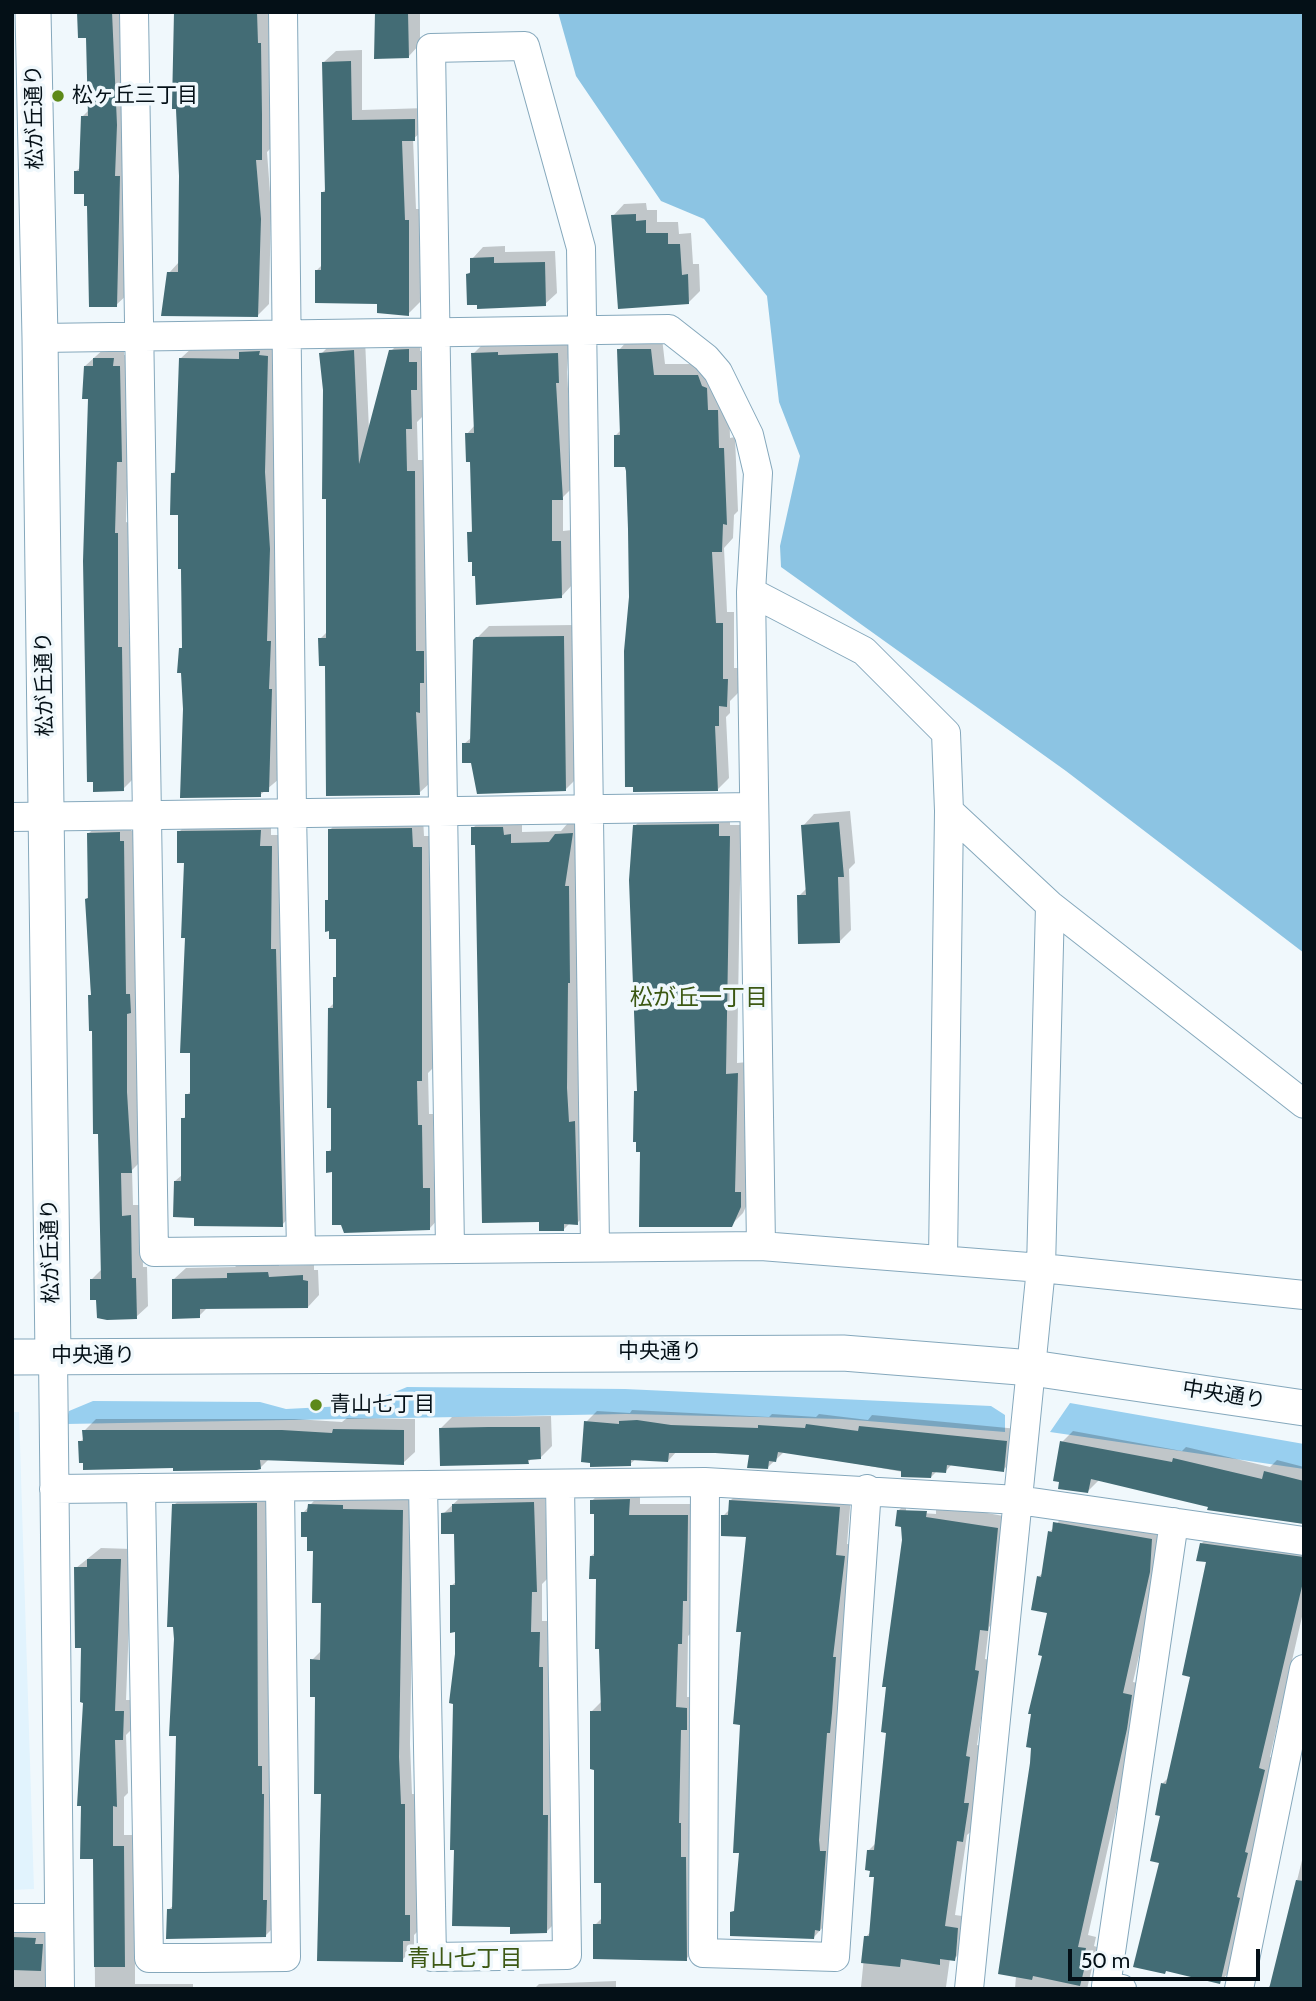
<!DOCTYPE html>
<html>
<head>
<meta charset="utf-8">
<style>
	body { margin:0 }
	#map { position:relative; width:1316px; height:2001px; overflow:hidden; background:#f0f8fc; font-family:Cabin,sans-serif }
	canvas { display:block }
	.frame { position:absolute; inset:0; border:14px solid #041017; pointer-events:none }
	.scale { position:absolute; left:1068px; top:1949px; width:192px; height:32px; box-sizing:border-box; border:4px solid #041017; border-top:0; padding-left:9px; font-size:21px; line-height:24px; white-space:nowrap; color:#041017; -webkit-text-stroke:5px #f0f8fc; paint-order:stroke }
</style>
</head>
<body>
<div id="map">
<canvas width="1316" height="2001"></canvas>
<div class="frame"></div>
<div class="scale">50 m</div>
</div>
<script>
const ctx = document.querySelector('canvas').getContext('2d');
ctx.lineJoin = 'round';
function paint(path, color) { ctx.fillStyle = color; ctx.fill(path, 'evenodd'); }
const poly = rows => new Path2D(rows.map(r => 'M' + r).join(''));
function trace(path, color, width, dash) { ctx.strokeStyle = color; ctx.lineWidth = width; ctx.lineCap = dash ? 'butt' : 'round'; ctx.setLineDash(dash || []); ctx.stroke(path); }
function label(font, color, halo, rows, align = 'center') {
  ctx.font = font + ' Cabin,"Noto Sans JP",sans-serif'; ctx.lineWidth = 7; ctx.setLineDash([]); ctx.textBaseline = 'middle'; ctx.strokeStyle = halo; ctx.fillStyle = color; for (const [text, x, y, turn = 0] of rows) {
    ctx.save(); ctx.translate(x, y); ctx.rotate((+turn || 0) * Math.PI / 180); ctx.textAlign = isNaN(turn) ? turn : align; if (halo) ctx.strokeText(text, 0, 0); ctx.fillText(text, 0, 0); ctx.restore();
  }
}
paint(poly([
	[12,1412,19,1412,34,1889,12,1890]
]), '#e1f3fd');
paint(poly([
	[407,1387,625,1389,991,1406,1005,1415,1005,1432,842,1419,626,1414,66,1424,69,1411,93,1401,260,1402,286,1409,364,1405],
	[1070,1403,1304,1444,1304,1469,1050,1432]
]), '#98cfef');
paint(poly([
	[558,12,1304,12,1304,953,1066,771,781,567,780,546,800,456,779,402,767,296,704,219,661,201,576,76]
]), '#8cc4e3');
paint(poly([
	[79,12,123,12,128,294,116,305,86,192,76,171,81,167,82,117,90,109,87,36],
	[176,12,270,12,272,147,267,152,271,206,269,304,258,315,169,273,179,262,181,176,174,77],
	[377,12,420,12,420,44,409,56,376,57],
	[362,50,362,110,426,108,426,128,413,139,416,209,420,209,422,300,408,314,378,303,317,270,323,264,323,192,326,189,324,62,336,51],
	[646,203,647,210,657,210,657,222,678,222,679,234,691,233,693,264,699,264,700,291,688,303,613,216,624,204],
	[505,246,505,252,555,251,557,293,545,304,468,274,472,270,472,259,483,247],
	[630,338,662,338,665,364,710,364,729,399,730,438,735,437,738,511,734,515,733,538,724,548,727,612,734,612,734,668,739,668,738,693,730,701,730,713,726,717,729,778,718,789,631,597,626,465,616,435,622,429,619,350],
	[365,339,369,430,391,351,403,339,420,339,420,351,428,351,428,376,422,382,423,416,417,422,418,460,425,460,431,782,419,793,327,664,320,639,328,631,325,390,321,354,333,342],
	[485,342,569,342,567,372,574,486,563,497,563,531,572,530,572,585,561,597,477,574,469,533,474,529,472,460,467,434,475,425,473,354],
	[279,345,279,779,260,795,185,709,180,649,184,646,179,513,172,474,177,469,181,358,193,347],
	[106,347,124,347,124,355,131,355,126,522,129,523,129,636,133,636,134,778,123,789,85,366],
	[575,625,577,778,566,789,472,761,464,744,472,737,475,640,489,626],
	[850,811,855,863,849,869,851,930,840,941,799,896,807,888,803,826,814,814],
	[730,813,730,825,741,825,737,1063,748,1062,745,1181,752,1181,752,1194,743,1213,731,1225,641,1150,636,1092,639,1089,631,850,635,846,635,826,646,814],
	[423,817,424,836,433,836,433,1068,428,1073,429,1114,433,1114,434,1177,441,1177,441,1216,430,1228,334,1171,328,1152,333,1147,329,1008,335,1002,338,937,327,901,330,897,330,830,341,818],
	[484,817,522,824,522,832,561,831,568,823,583,822,575,875,580,875,578,1075,589,1212,577,1223,570,1223,564,1229,473,828],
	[271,819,271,835,283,835,293,1213,282,1225,196,1216,175,1181,182,1175,183,1119,187,1115,187,1095,191,1091,186,861,179,832,191,820],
	[131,821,131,831,135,831,143,1159,132,1170,133,1205,142,1205,143,1267,147,1267,148,1306,136,1317,98,1298,91,1280,102,1269,99,1132,87,923,89,833,101,822],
	[279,1261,279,1266,314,1265,314,1270,318,1270,319,1295,308,1307,208,1307,199,1316,174,1279,186,1268,235,1267,240,1262],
	[632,1410,769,1417,772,1414,816,1417,819,1414,868,1420,872,1415,1018,1429,1015,1458,1003,1470,952,1464,945,1472,937,1471,931,1477,785,1451,768,1467,750,1453,677,1451,668,1461,637,1458,630,1464,586,1422,597,1411,630,1413],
	[551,1416,552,1446,540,1458,532,1458,528,1462,441,1428,452,1417],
	[347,1418,415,1419,415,1452,403,1463,269,1459,260,1468,175,1466,80,1442,84,1438,84,1431,96,1419,295,1419,342,1422],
	[1073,1431,1182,1451,1186,1447,1270,1467,1277,1460,1304,1467,1304,1524,1210,1506,1100,1479,1088,1491,1062,1442],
	[603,1489,640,1489,640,1504,699,1504,693,1631,688,1636,687,1697,698,1697,698,1947,686,1959,595,1925,603,1917,591,1712,602,1701,598,1578,591,1556,596,1552,596,1513,592,1501],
	[742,1489,851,1496,847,1544,856,1545,837,1723,825,1925,814,1937,732,1913,736,1909,741,1851,748,1536,723,1516,730,1509,730,1501],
	[545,1491,548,1578,542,1584,542,1621,551,1621,558,1920,546,1932,457,1654,451,1586,457,1581,456,1532,443,1514,465,1493],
	[268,1493,269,1756,273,1756,277,1924,266,1935,168,1910,174,1905,178,1734,174,1505,186,1494],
	[321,1493,414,1499,410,1744,412,1794,416,1794,416,1904,421,1904,421,1928,414,1935,414,1948,402,1960,322,1792,312,1660,322,1650,323,1601,315,1550,303,1513],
	[910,1499,1009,1517,999,1617,989,1627,985,1659,990,1660,977,1745,981,1746,974,1792,979,1792,974,1829,967,1835,955,1915,969,1917,966,1947,954,1959,950,1958,946,1987,955,1989,851,1989,861,1987,866,1937,871,1931,876,1876,869,1850,877,1842,904,1540,899,1510],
	[906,1508,936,1510,936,1514,906,1512],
	[1067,1511,1163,1528,1161,1559,1133,1682,1142,1684,1138,1716,1088,1935,1096,1937,1094,1946,1097,1947,1087,1989,1015,1989,1032,1763,1049,1611,1038,1577,1044,1572,1050,1532],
	[1213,1532,1304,1545,1304,1608,1270,1757,1276,1759,1231,1971,1219,1982,1161,1861,1163,1783,1169,1777,1192,1676,1208,1561,1201,1544],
	[101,1548,132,1549,126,1700,134,1700,134,1727,126,1735,128,1793,124,1797,124,1835,135,1835,135,1984,193,1984,193,1989,95,1989,94,1857,76,1568],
	[1304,1852,1304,1989,1267,1989,1272,1983],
	[12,1923,46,1927,51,1989,12,1989],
	[616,1981,616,1989,534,1989,539,1984]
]), '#0003');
paint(poly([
	[77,12,112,12,117,125,115,176,120,176,117,307,89,307,87,206,84,206,84,194,74,194,74,171,79,171,81,116,88,116,86,38,78,38],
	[174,12,257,12,258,43,261,43,262,115,262,160,256,160,261,219,258,317,161,316,167,272,178,272,179,176,176,109,172,109,172,105],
	[375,12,408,12,409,58,374,59],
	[351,61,352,120,415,119,415,141,402,141,405,220,409,220,409,316,377,313,377,304,315,303,315,270,321,270,321,192,325,192,322,62],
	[636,214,636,221,646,220,646,233,668,233,668,244,680,244,682,275,688,274,689,304,618,309,611,215],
	[494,257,494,263,545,262,546,306,477,309,477,305,467,305,466,274,470,273,470,258],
	[409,349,409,362,417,362,417,390,411,390,412,429,406,429,407,471,415,471,416,651,424,651,424,683,420,683,420,713,416,712,420,795,326,796,325,666,319,666,318,638,326,638,326,499,322,499,323,390,319,353,354,350,359,464,389,350],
	[617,349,651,349,654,375,698,375,702,386,707,388,708,410,718,410,719,448,724,448,727,525,723,524,722,552,712,552,716,623,723,623,723,679,728,679,727,707,719,706,719,726,715,726,718,791,633,792,633,787,625,787,624,651,629,597,628,529,626,471,625,467,614,467,614,435,620,435],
	[260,351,259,355,268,356,265,472,270,549,267,641,271,641,269,689,272,689,269,792,261,792,261,797,180,798,183,709,181,673,177,673,179,648,182,648,181,569,178,569,178,515,170,515,171,473,175,473,179,358,239,359,239,352],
	[498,352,498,355,558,353,559,383,556,383,563,500,552,500,552,541,561,541,562,598,476,605,475,576,472,576,472,562,468,562,467,532,472,532,470,462,466,462,465,433,474,433,471,353],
	[93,358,114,358,113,366,120,366,122,462,117,462,115,533,118,533,118,647,122,647,124,791,93,792,93,782,87,782,83,561,88,399,82,399,84,366,93,366],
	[564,636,566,791,477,794,471,763,462,763,462,743,470,743,473,640,476,637],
	[839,822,844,877,838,877,840,943,798,944,797,895,806,895,801,825],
	[719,824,719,836,730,836,726,1074,738,1073,735,1192,741,1192,741,1207,732,1227,639,1227,640,1152,636,1152,636,1142,633,1142,634,1091,637,1091,629,880,633,825],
	[471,827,503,827,504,835,511,834,511,843,549,842,555,834,573,833,565,886,569,886,570,983,568,983,567,1088,569,1122,575,1121,578,1225,564,1224,564,1231,539,1231,539,1222,482,1223,475,845,471,845],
	[412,828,413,847,422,847,422,1081,417,1081,418,1125,422,1125,423,1188,430,1188,430,1230,344,1233,341,1225,332,1225,332,1172,326,1173,326,1151,331,1151,331,1108,327,1108,328,1008,333,1008,333,977,336,977,336,939,329,939,329,931,325,932,325,900,328,900,328,829],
	[261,830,260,846,272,846,271,949,276,949,283,1227,194,1226,194,1218,173,1217,174,1181,181,1181,181,1118,185,1118,185,1094,190,1094,190,1053,180,1053,185,938,181,938,184,863,177,863,177,831],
	[120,832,120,841,124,841,126,994,130,994,131,1013,127,1014,127,1092,132,1173,121,1173,122,1216,131,1215,132,1278,136,1278,137,1319,107,1320,97,1318,96,1300,90,1300,90,1279,101,1279,98,1134,93,1134,92,1031,89,1031,88,995,91,995,85,899,88,898,87,833],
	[268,1272,269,1277,303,1275,303,1280,308,1281,308,1308,200,1309,200,1318,172,1319,172,1279,227,1278,227,1273],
	[637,1420,671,1425,758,1428,758,1425,805,1428,806,1424,858,1431,859,1426,1007,1441,1004,1472,947,1465,946,1473,932,1472,931,1478,901,1477,901,1471,778,1452,776,1462,769,1461,768,1469,747,1468,749,1455,715,1453,669,1453,668,1462,631,1460,631,1466,590,1467,590,1463,581,1462,584,1421,619,1424,619,1421],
	[488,1427,540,1427,541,1459,528,1460,529,1464,440,1466,439,1428],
	[333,1429,404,1430,404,1465,260,1460,261,1469,257,1470,173,1471,173,1468,83,1470,83,1463,79,1463,78,1441,83,1441,82,1430,282,1430,332,1433],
	[1060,1441,1172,1462,1173,1458,1262,1479,1264,1471,1304,1481,1304,1524,1207,1510,1208,1507,1091,1479,1088,1493,1058,1489,1059,1482,1053,1481],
	[630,1499,629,1515,688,1515,687,1601,683,1601,682,1644,678,1644,676,1707,687,1708,687,1730,681,1730,679,1823,681,1823,681,1857,686,1857,687,1961,593,1959,593,1924,601,1924,601,1883,594,1883,594,1770,590,1769,590,1711,601,1711,599,1649,595,1649,596,1579,589,1579,590,1556,594,1556,594,1514,590,1514,590,1500],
	[729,1500,840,1507,836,1555,845,1556,833,1657,836,1657,832,1713,830,1733,827,1733,819,1840,820,1851,826,1851,820,1931,815,1930,814,1939,730,1936,730,1912,734,1911,739,1853,733,1853,740,1725,733,1724,741,1632,736,1632,746,1537,721,1536,721,1515,728,1515],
	[534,1502,537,1592,532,1592,531,1632,540,1632,539,1667,543,1667,543,1815,548,1815,547,1933,510,1934,510,1927,452,1926,454,1850,450,1850,453,1704,449,1703,455,1654,455,1632,450,1633,450,1585,455,1585,454,1534,441,1534,441,1513,452,1512,452,1504],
	[257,1503,258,1766,262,1766,262,1794,264,1794,263,1900,267,1900,266,1937,166,1939,167,1909,172,1909,176,1736,169,1736,174,1639,173,1627,167,1627,172,1504],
	[308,1504,343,1505,343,1509,403,1510,399,1757,401,1804,405,1804,405,1915,410,1915,410,1941,403,1941,403,1962,317,1961,321,1794,314,1794,315,1697,310,1697,310,1659,320,1660,321,1603,312,1603,313,1551,307,1551,307,1537,301,1537,301,1512,307,1512],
	[897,1510,927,1511,926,1517,998,1528,988,1631,980,1630,975,1670,979,1671,966,1756,970,1757,964,1803,969,1803,963,1842,957,1841,945,1926,958,1928,956,1955,955,1961,940,1959,940,1965,901,1959,900,1967,861,1963,864,1936,869,1936,874,1877,869,1877,870,1871,865,1870,867,1850,874,1850,886,1733,881,1732,886,1687,882,1687,902,1540,901,1527,895,1526],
	[1053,1522,1152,1539,1150,1572,1123,1693,1132,1695,1127,1729,1078,1947,1086,1948,1084,1957,1087,1958,1080,1986,1033,1976,1032,1980,998,1974,1030,1763,1031,1748,1026,1747,1031,1714,1028,1714,1042,1656,1038,1655,1047,1613,1031,1610,1037,1576,1041,1577,1048,1531,1052,1532],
	[1200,1543,1304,1557,1304,1578,1259,1768,1265,1770,1245,1852,1248,1853,1237,1897,1240,1898,1220,1984,1166,1971,1165,1974,1133,1967,1159,1863,1150,1861,1160,1816,1155,1815,1161,1783,1166,1784,1190,1677,1182,1675,1206,1562,1196,1561],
	[87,1559,121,1559,115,1711,124,1711,123,1740,115,1740,117,1807,113,1806,113,1846,124,1846,125,1967,94,1967,93,1859,80,1859,81,1806,77,1806,83,1703,80,1702,81,1648,75,1648,74,1567,87,1567],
	[1296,1880,1304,1881,1304,1989,1269,1989],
	[12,1937,36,1938,35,1944,43,1944,41,1971,12,1970]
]), '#436c75');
const minor = poly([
	[134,12,154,1252,761,1246,1041,1268,1304,1295],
	[283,12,292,813,301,1250],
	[40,338,669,329,706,358,718,372,749,435,758,473,751,592,761,1246],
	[751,592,864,651,946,733,949,811,943,1260],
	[949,811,1050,905,1304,1104],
	[12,817,754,807],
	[450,1248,431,48,525,46,581,248,595,1246],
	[53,1356,60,1989],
	[705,1482,703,1953,835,1957,867,1489],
	[423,1485,432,1957,567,1955,560,1484],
	[141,1488,149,1958,202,1958,286,1957,280,1487],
	[54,1489,705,1482,1018,1500,1304,1541],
	[12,1918,59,1918],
	[969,1989,1041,1268,1050,905],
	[1122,1989,1106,1986,1174,1522],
	[1239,1989,1304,1669]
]);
const tertiary = poly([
	[33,12,40,338,53,1356],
	[12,1357,843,1353,1032,1368,1304,1408]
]);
trace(minor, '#85a8bc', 30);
trace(tertiary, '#85a8bc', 37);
trace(minor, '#fff', 28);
trace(tertiary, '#fff', 35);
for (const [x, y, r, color] of [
	[58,96,7,"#5d8919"],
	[316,1405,7,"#5d8919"]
]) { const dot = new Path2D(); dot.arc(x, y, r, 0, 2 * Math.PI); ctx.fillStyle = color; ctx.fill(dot); trace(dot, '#f0f8fc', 2.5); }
label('21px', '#041017', '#f0f8fc', [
	["松ヶ丘三丁目",72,96],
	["青山七丁目",330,1405]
], 'left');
label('21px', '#041017', '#f0f8fc', [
	["松が丘通り",35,117,-91],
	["松が丘通り",45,684,-91],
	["松が丘通り",51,1251,-91],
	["中央通り",660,1352],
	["中央通り",93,1356],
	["中央通り",1224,1395,9]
]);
label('23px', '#3c5813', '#f0f8fc', [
	["松が丘一丁目",699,998],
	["青山七丁目",465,1959]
]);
</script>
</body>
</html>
